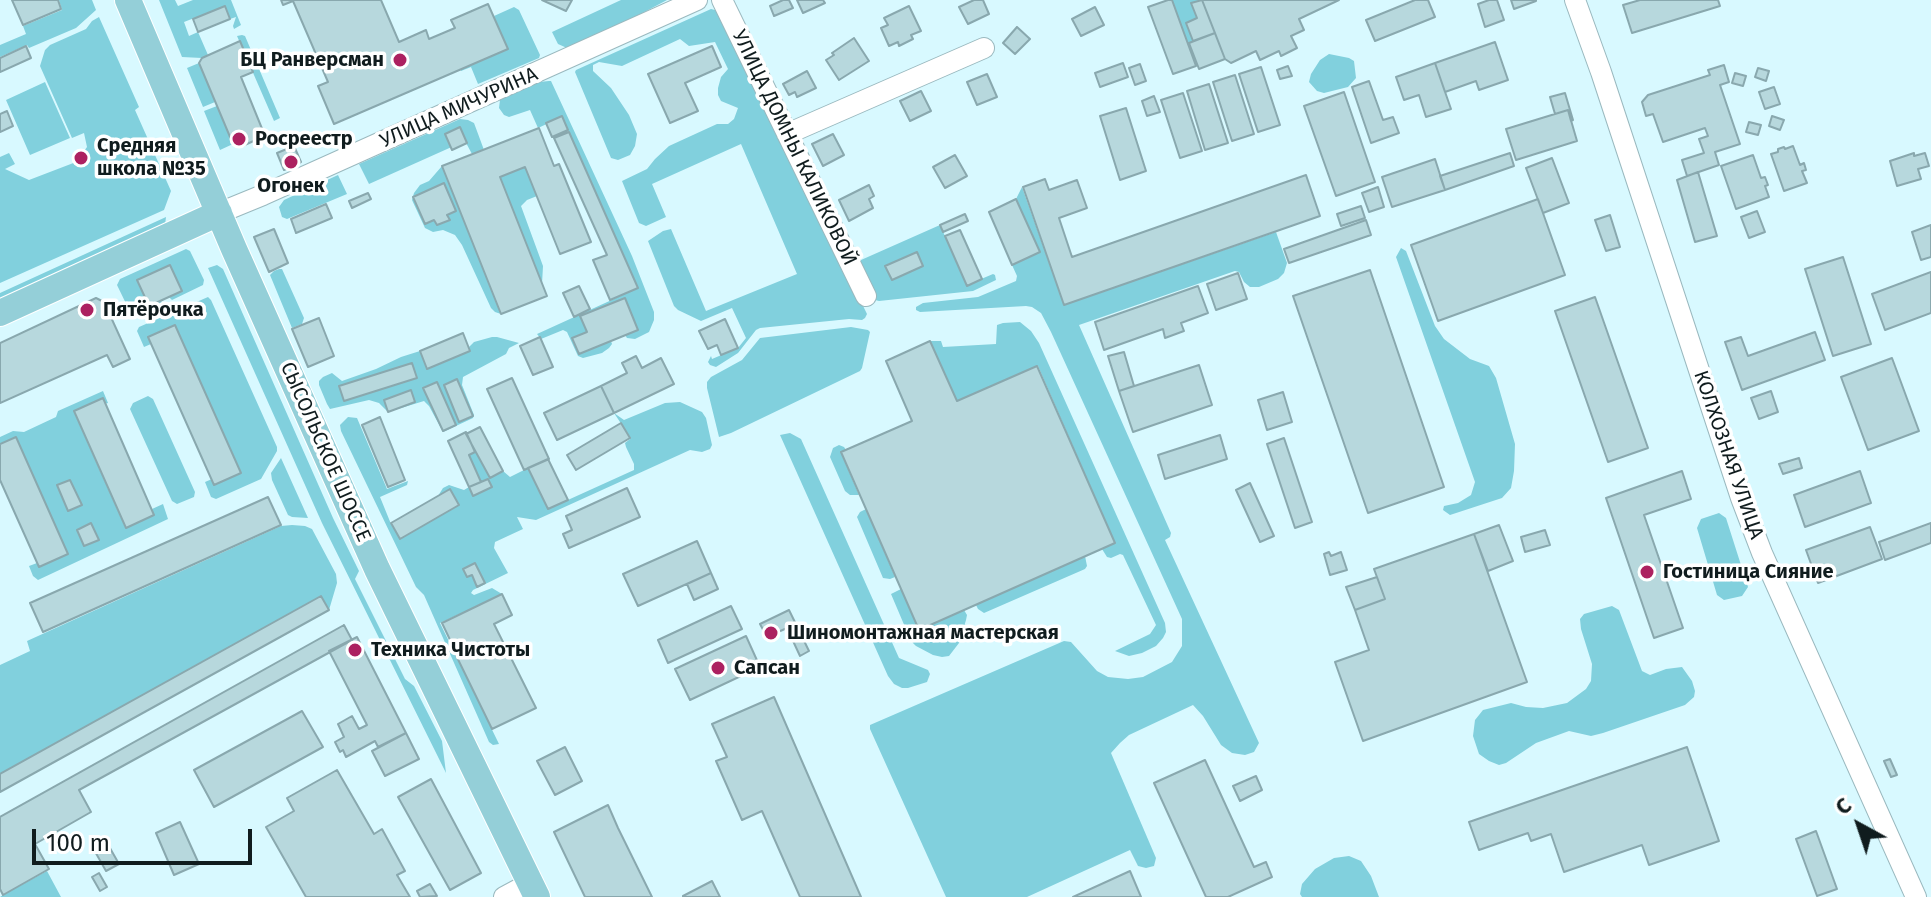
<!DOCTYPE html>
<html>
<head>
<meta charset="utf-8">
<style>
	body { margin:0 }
	#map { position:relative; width:1931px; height:897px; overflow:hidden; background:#d8f9ff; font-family:"Fira Sans",sans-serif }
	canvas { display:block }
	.north { position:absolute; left:1819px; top:785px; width:80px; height:80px; -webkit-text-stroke:6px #fff; paint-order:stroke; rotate:320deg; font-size:22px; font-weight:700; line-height:32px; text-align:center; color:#101c1e }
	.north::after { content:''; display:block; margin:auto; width:28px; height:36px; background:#101c1e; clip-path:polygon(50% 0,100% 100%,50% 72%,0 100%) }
	.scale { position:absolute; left:32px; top:829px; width:220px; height:36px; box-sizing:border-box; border:4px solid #101c1e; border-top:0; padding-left:10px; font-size:24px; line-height:28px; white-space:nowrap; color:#101c1e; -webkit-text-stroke:6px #fff; paint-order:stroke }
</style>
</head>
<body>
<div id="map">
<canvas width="1931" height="897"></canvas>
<div class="north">С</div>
<div class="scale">100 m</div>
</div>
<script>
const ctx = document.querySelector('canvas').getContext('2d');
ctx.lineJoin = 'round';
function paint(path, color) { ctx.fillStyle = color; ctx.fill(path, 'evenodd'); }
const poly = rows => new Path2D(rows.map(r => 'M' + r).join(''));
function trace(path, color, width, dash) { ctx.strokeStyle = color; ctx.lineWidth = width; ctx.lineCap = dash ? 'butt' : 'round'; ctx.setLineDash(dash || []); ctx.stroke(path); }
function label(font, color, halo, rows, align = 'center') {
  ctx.font = font + ' "Fira Sans",sans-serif'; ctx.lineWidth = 7; ctx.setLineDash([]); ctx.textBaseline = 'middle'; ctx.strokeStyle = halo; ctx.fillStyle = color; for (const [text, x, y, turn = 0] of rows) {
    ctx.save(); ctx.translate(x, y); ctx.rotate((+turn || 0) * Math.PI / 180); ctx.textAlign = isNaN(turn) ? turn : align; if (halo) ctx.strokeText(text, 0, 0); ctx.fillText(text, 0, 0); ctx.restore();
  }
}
paint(poly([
	[59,0,92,0,96,10,76,28,29,48,27,45,0,57,0,45,26,34,23,26,62,10],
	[159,0,175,0,178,6,193,0,231,0,241,25,234,29,233,26,236,17,230,19,225,6,184,22,189,36,198,32,208,55,202,58,182,57],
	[621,0,667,0,618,26,567,48,558,44,552,32],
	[1172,0,1200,0,1192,4,1197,18,1186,23,1193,41,1189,43,1197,65,1196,66],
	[514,7,519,10,540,55,539,58,478,84,471,67,461,71,460,69,507,49,494,16],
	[711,9,719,11,867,314,865,318,862,320,849,319,760,328,756,330,738,353,716,367,710,365,708,362,711,356,712,359,738,348,746,338,732,308,701,321,678,310,674,306,648,241,663,231,671,229,706,311,797,274,741,144,652,184,666,217,646,226,639,223,622,181,647,169,655,159,669,146,717,124,728,124,734,119,738,108,721,101,718,95,718,88,721,77,728,69,715,42,689,46,680,39,622,66,599,62,593,65,593,71,611,88,629,115,637,134,635,146,630,155,618,160,611,158,575,72,576,70],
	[99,17,139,107,135,110,171,191,164,210,0,283,0,157,9,153,15,164,5,169,29,180,76,162,87,147,84,133,72,138,40,66,45,50,50,45,86,29,92,21],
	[242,35,245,36,280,118,274,121,237,36],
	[1329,54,1349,58,1354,61,1356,78,1348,87,1324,93,1317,91,1309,82,1311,74,1320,60],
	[199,63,215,102,203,107,187,68],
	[549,81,551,81,632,256,654,312,654,320,649,332,635,339,627,338,625,335,638,329,625,298,580,316,587,332,579,354,611,341,612,344,609,348,602,353,583,358,578,356,567,332,563,330,541,339,537,334,638,288,562,117,538,128,530,110,509,117,504,115,499,108,500,100,539,82],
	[45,82,70,138,30,155,6,100],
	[217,106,233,144,220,150,204,111],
	[460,119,468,120,474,123,484,150,472,154,465,141,369,184,359,164],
	[442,166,501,314,495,312,491,308,462,245,455,235,443,230,433,232,425,228,412,200,414,193,420,185,429,181],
	[525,167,537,196,527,200,521,206,543,266,542,284,500,177],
	[338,175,347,194,287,219,282,217,279,207,284,200],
	[1022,187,1064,305,1276,232,1287,263,1284,273,1278,279,1259,287,1250,287,1244,282,1239,272,1235,271,1079,325,1171,533,1170,537,1165,540,1259,743,1254,752,1245,755,1232,753,1221,745,1203,716,1193,705,1129,735,1120,743,1111,753,1156,858,1154,866,1146,868,1138,866,1130,850,1027,897,946,897,870,729,870,725,1064,641,1071,642,1097,671,1108,677,1128,679,1143,677,1172,662,1182,646,1182,619,1051,332,1041,313,1032,307,1026,306,920,312,916,310,916,307,923,303,978,297,1016,281,1017,276,1012,265,1016,199],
	[166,217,165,225,0,302,0,293],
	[940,225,967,285,993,274,995,275,996,280,973,291,879,301,875,300,859,263,861,260],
	[1401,248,1406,251,1435,326,1444,339,1470,359,1489,366,1496,378,1515,444,1514,471,1511,488,1502,498,1450,515,1443,510,1444,506,1458,503,1471,495,1475,482,1396,257],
	[186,249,190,251,204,280,203,285,172,300,169,297,161,300,162,304,132,316,117,285,120,279],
	[217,265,223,269,333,518,359,571,355,579,405,679,414,686,442,741,446,773,322,523,208,268],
	[279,269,282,269,304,318,302,324,292,328,270,275,274,271],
	[208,297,211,300,277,447,277,451,261,479,216,499,211,497,205,482,212,479,215,485,241,472,175,325,148,337,151,344,144,347,137,331,139,327],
	[1020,322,1031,331,1039,343,1165,623,1166,632,1163,638,1156,646,1142,653,1129,656,1115,651,1150,634,1156,625,1123,555,1120,554,1111,558,1107,557,1102,549,1115,543,1038,366,957,401,930,341,941,341,943,347,996,344,997,325,1003,323],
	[851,327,868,330,870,332,862,368,860,371,731,433,719,437,707,388,707,382,711,377,742,360,760,338],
	[492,337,497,337,519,343,509,348,506,354,463,377,462,385,474,415,473,418,443,432,429,406,424,401,388,412,379,403,369,400,330,409,327,404,319,385,319,381,323,377,332,373,342,381,376,369,401,357,420,351,428,369,470,351,469,347,474,342],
	[103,391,108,403,74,412,125,527,154,515,152,509,163,504,168,519,38,580,33,576,29,566,37,563,39,567,68,554,0,444,0,437,13,431,24,432,56,417,58,411],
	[148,396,153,399,195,492,194,497,177,504,172,501,130,409,133,403],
	[680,402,702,412,706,418,712,445,710,449,702,452,690,450,536,520,517,517,523,529,495,542,494,548,508,573,473,590,471,593,474,595,492,588,502,594,440,623,499,744,493,745,489,742,424,595,416,587,341,431,340,425,348,417,357,418,387,489,408,481,407,485,380,497,391,524,400,539,459,505,450,489,438,496,443,488,449,485,464,490,469,487,473,496,491,487,488,479,481,482,469,455,466,434,490,478,503,471,510,477,528,468,548,509,634,470,634,464,626,447,625,443,630,439,630,437,614,413,624,420,665,403],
	[790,433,801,439,899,658,928,670,930,674,927,682,908,688,902,688,894,684,888,676,780,435],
	[839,445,844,447,846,450,841,453,859,495,850,495,845,491,830,457,833,448],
	[281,458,308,518,292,517,288,515,272,480,271,473],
	[866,509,895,577,890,579,883,578,857,517,860,512],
	[1719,513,1726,518,1748,587,1742,596,1724,600,1717,595,1697,528,1701,519],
	[292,525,305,526,312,529,336,574,337,583,329,610,320,597,0,774,0,665,30,651,27,641,281,526],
	[1085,556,1087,566,1085,569,984,613,978,609,976,605],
	[901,589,919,630,964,610,967,615,966,620,959,643,949,656,942,657,933,655,916,646,911,641,891,594],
	[1612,606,1619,610,1642,671,1650,675,1666,669,1682,667,1692,681,1695,691,1694,697,1685,705,1603,733,1591,736,1569,731,1536,743,1506,763,1499,765,1489,761,1479,754,1473,736,1475,720,1483,710,1511,703,1526,707,1543,708,1567,703,1586,689,1591,681,1592,664,1581,629,1580,619,1584,614],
	[1349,856,1361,861,1371,876,1379,897,1302,897,1300,894,1302,884,1315,869,1334,858],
	[47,871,61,897,0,897,3,895]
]), '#81d0dd');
const building = poly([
	[12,0,58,0,61,9,23,25,12,0],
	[281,0,381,0,399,42,426,30,429,39,455,28,451,20,488,4,508,49,334,124,318,86,328,82,293,1,283,5,281,0],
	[542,0,572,0,566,11,542,0],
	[783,0,789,0,793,8,774,16,770,6,783,0],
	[797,0,823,0,825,3,803,13,797,0],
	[974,0,983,0,989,14,968,24,959,7,974,0],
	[1168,0,1172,0,1196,66,1173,74,1148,7,1168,0],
	[1202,0,1339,0,1299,19,1304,30,1291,36,1297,48,1281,56,1279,51,1260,60,1256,51,1231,63,1225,59,1202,0],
	[1202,0,1215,33,1193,41,1186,23,1197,18,1191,3,1202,0],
	[1415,0,1428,0,1435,17,1375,41,1366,20,1415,0],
	[1489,0,1497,0,1504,20,1485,27,1478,4,1489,0],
	[1511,0,1536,0,1536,1,1514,9,1511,0],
	[1640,0,1718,0,1720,6,1632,33,1623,5,1640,0],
	[225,6,230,19,198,32,193,19,225,6],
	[909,6,921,31,911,35,913,39,899,46,898,42,889,46,881,28,888,25,884,18,909,6],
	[1095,7,1104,25,1081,36,1072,19,1095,7],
	[1017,27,1030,39,1015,54,1003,43,1017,27],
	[1215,33,1225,59,1199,69,1189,43,1215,33],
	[854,38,869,61,839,80,826,60,834,55,832,53,854,38],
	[240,41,253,72,241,77,265,136,240,147,233,144,199,63,202,58,240,41],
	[1495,42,1508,80,1479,90,1476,81,1445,92,1435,63,1495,42],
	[26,46,31,58,0,72,0,58,26,46],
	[712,46,721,67,685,83,698,111,670,123,648,74,712,46],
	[1123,63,1128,77,1100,87,1095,73,1123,63],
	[1435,63,1451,109,1426,117,1419,95,1404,100,1396,77,1435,63],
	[1140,64,1146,81,1135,85,1129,68,1140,64],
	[1724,65,1729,82,1720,85,1740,144,1715,152,1719,165,1687,176,1682,160,1704,153,1699,139,1708,136,1705,128,1663,142,1653,114,1646,116,1642,102,1648,95,1710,75,1708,70,1724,65],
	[1288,66,1292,76,1280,79,1277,70,1288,66],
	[1261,67,1280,125,1258,132,1239,74,1261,67],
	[1758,68,1769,71,1766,81,1755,77,1758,68],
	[807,71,816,88,797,97,795,92,789,95,783,84,807,71],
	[1735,73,1746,76,1743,86,1732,83,1735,73],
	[987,74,997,97,977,105,967,82,987,74],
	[1235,75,1254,134,1232,141,1213,82,1235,75],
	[1369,81,1383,120,1393,117,1399,133,1371,143,1352,87,1369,81],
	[1209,84,1228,143,1205,150,1187,91,1209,84],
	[1774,87,1780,104,1765,109,1759,92,1774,87],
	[921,91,931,111,910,121,900,101,921,91],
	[1344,92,1375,182,1336,196,1304,106,1344,92],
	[1183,93,1202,151,1180,158,1161,100,1183,93],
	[1565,93,1573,120,1571,121,1568,110,1555,114,1550,97,1565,93],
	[1154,96,1160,112,1147,116,1142,101,1154,96],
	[1126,108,1146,171,1120,180,1100,116,1126,108],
	[1568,110,1577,141,1516,160,1506,129,1568,110],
	[7,111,13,126,0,132,0,114,7,111],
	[562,116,568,130,552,137,546,123,562,116],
	[1772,116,1784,120,1780,130,1769,126,1772,116],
	[1749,122,1761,125,1758,135,1746,132,1749,122],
	[460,127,467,143,452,150,445,134,460,127],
	[539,128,554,166,559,164,591,242,560,254,525,167,500,177,547,296,501,314,442,166,539,128],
	[569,132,638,288,610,300,593,260,607,255,554,138,569,132],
	[833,134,844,155,823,166,812,144,833,134],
	[294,146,301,162,284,170,277,153,294,146],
	[1793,146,1800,165,1804,163,1806,170,1802,171,1807,183,1784,191,1771,154,1778,152,1778,149,1784,147,1785,149,1793,146],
	[1510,153,1514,166,1445,190,1440,176,1510,153],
	[1914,153,1914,156,1925,153,1929,166,1918,169,1921,179,1897,186,1890,161,1914,153],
	[955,155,967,176,945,188,933,167,955,155],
	[1753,155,1761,178,1765,177,1768,185,1765,186,1769,197,1736,209,1721,166,1753,155],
	[1552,158,1569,203,1543,213,1526,168,1552,158],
	[1435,159,1445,190,1392,207,1382,177,1435,159],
	[1698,172,1717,236,1695,242,1677,180,1698,172],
	[1306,175,1320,216,1064,305,1023,187,1045,179,1049,190,1077,180,1087,208,1059,218,1072,257,1306,175],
	[444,183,456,211,447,215,450,220,437,225,434,220,425,224,413,197,444,183],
	[869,185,874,196,869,199,873,208,849,221,839,200,869,185],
	[1378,187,1384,207,1369,212,1362,193,1378,187],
	[368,193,371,199,352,208,349,201,368,193],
	[1016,199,1040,252,1012,265,989,212,1016,199],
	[1538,199,1565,275,1438,321,1411,245,1538,199],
	[326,204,332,218,296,233,291,219,326,204],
	[1361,206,1365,218,1341,226,1337,214,1361,206],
	[1757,211,1765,232,1749,238,1741,217,1757,211],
	[965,214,968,221,943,232,940,225,965,214],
	[1610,215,1620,247,1606,251,1595,220,1610,215],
	[1366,220,1371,235,1289,263,1284,249,1366,220],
	[1931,225,1931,257,1921,260,1912,232,1931,225],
	[274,229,288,263,269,272,254,237,274,229],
	[960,230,982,279,967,286,945,236,960,230],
	[917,252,923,266,892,280,885,266,917,252],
	[1843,257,1871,344,1833,356,1805,269,1843,257],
	[170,265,182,291,149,306,137,280,170,265],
	[1370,270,1444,487,1368,513,1293,296,1370,270],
	[1931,272,1931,313,1885,330,1872,294,1931,272],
	[1238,273,1247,299,1216,310,1207,284,1238,273],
	[579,286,590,309,574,317,563,293,579,286],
	[1198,286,1208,313,1181,323,1184,331,1165,338,1163,329,1104,350,1095,322,1198,286],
	[1595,297,1648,448,1608,462,1555,311,1595,297],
	[96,298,104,302,130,359,113,367,107,355,0,403,0,343,96,298],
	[625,298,638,330,579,354,572,338,587,332,580,316,625,298],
	[319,318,334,356,308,367,292,329,319,318],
	[725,319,738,348,721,355,717,345,708,349,699,331,725,319],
	[175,325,241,473,214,485,148,337,175,325],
	[1815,332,1825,360,1742,390,1725,342,1741,337,1748,356,1815,332],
	[463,333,470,351,427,369,420,351,463,333],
	[540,337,553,367,533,375,520,346,540,337],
	[930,341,957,401,1037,366,1115,543,919,630,841,452,912,421,886,361,930,341],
	[1124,352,1134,386,1119,391,1108,356,1124,352],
	[636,356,642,368,661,358,674,384,614,413,601,386,627,373,622,363,636,356],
	[1892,358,1919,431,1868,450,1841,377,1892,358],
	[412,363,417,378,344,401,339,386,412,363],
	[1199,365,1212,405,1133,432,1119,391,1199,365],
	[512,378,549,459,524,470,487,389,512,378],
	[457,379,473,416,459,422,444,385,457,379],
	[437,382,456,425,443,431,423,388,437,382],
	[601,386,614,413,557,440,544,413,601,386],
	[411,390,415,402,388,412,384,400,411,390],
	[1771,391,1778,412,1759,419,1751,398,1771,391],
	[1283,392,1292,422,1267,430,1258,400,1283,392],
	[103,398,154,515,126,528,74,411,103,398],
	[380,417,405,480,388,487,362,425,380,417],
	[621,423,630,438,576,470,567,455,621,423],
	[480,427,503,471,490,478,466,434,480,427],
	[466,432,475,452,469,455,481,482,469,487,448,441,466,432],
	[1220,435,1227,459,1165,479,1158,455,1220,435],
	[16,437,68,554,39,567,0,480,0,444,16,437],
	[1284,438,1312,522,1295,528,1267,444,1284,438],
	[1799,458,1802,468,1783,474,1779,464,1799,458],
	[548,459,568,500,548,509,528,468,548,459],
	[1682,471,1691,499,1644,515,1683,628,1654,638,1606,498,1682,471],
	[1860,471,1871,503,1805,527,1794,495,1860,471],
	[488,479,492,487,473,496,469,487,488,479],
	[70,480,82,505,68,511,57,485,70,480],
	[1250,483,1274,536,1260,542,1236,490,1250,483],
	[627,488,640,517,569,548,563,534,572,530,566,516,627,488],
	[450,489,459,505,400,539,391,523,450,489],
	[268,497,281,525,43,632,30,603,268,497],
	[91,523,99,540,84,546,77,530,91,523],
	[1931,523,1931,543,1885,560,1879,542,1931,523],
	[1499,525,1513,561,1488,571,1474,534,1499,525],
	[1870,527,1882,559,1818,583,1806,550,1870,527],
	[1545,530,1550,545,1525,552,1521,537,1545,530],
	[1474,534,1527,682,1363,741,1335,662,1369,650,1355,610,1385,599,1374,569,1474,534],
	[697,541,711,573,638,606,623,574,697,541],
	[1329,552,1331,556,1341,552,1347,570,1330,575,1324,554,1329,552],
	[475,563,485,583,477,587,472,575,467,577,463,569,475,563],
	[711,573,718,589,694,600,687,584,711,573],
	[1377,577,1385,599,1355,610,1346,587,1377,577],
	[502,594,512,615,494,624,536,708,492,729,451,645,452,644,442,623,502,594],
	[321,596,329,610,0,792,0,774,321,596],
	[731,606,742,629,668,663,658,640,731,606],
	[789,610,809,651,800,656,787,628,767,637,760,624,789,610],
	[344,625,352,640,79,790,91,812,35,844,49,869,3,895,0,889,0,817,344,625],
	[746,636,760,667,690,700,675,669,746,636],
	[357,637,406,733,378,747,375,741,346,757,343,750,340,752,335,742,344,737,338,724,352,716,359,729,367,725,329,651,357,637],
	[774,697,861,897,800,897,762,811,742,820,716,761,727,757,712,724,774,697],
	[302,711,323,747,214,807,194,770,302,711],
	[406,733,419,759,385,776,372,751,406,733],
	[565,747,582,781,555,795,537,761,565,747],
	[1687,747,1719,841,1649,865,1642,845,1564,872,1551,834,1531,841,1528,833,1479,850,1469,822,1687,747],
	[1890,759,1897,775,1891,777,1884,761,1890,759],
	[1205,760,1254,867,1266,862,1272,877,1228,897,1206,897,1154,783,1205,760],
	[337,770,374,834,382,829,405,871,397,875,410,897,306,897,266,827,294,811,287,798,337,770],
	[1256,776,1262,790,1240,801,1233,786,1256,776],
	[431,779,481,873,450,890,398,797,431,779],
	[608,805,618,828,652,897,585,897,554,832,608,805],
	[180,822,199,864,174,875,156,833,180,822],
	[1816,831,1837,889,1817,896,1796,839,1816,831],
	[106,841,119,864,106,871,93,848,106,841],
	[1130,871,1141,897,1073,897,1130,871],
	[99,873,107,887,100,891,92,877,99,873],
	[712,881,720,897,683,897,683,896,712,881],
	[430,884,437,896,420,897,417,891,430,884]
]);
paint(building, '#b7d8dd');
trace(building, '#89a8ae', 2);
const minor = poly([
	[722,0,866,296],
	[1575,0,1601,72,1741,498,1762,553,1916,897],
	[787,134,984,48],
	[219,213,263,195,697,0],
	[504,897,530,883]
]);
const major = poly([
	[128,0,234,249,377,569,537,897],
	[0,313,219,213]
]);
trace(minor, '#9ab9bf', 22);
trace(major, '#fff', 28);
trace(minor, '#fff', 20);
trace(major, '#94cfd8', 26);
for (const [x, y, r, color] of [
	[400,60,8,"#ac2160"],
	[239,139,8,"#ac2160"],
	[81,158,8,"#ac2160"],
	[291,162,8,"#ac2160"],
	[87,310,8,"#ac2160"],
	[1647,572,8,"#ac2160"],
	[771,633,8,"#ac2160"],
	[355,650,8,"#ac2160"],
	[718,668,8,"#ac2160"]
]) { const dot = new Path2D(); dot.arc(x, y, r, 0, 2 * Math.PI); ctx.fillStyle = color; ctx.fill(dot); trace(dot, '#fff', 3); }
label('bold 20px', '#101c1e', '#fff', [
	["БЦ Ранверсман",384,60,"right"],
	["Росреестр",255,139],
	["Средняя",97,146],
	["школа №35",97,169],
	["Огонек",291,186,"center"],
	["Пятёрочка",103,310],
	["Гостиница Сияние",1663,572],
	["Шиномонтажная мастерская",787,633],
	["Техника Чистоты",371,650],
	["Сапсан",734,668]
], 'left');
label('20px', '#101c1e', '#fff', [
	["УЛИЦА МИЧУРИНА",459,108,-24],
	["УЛИЦА ДОМНЫ КАЛИКОВОЙ",794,148,64],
	["СЫСОЛЬСКОЕ ШОССЕ",325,452,66],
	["КОЛХОЗНАЯ УЛИЦА",1728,455,71]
]);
</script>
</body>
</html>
